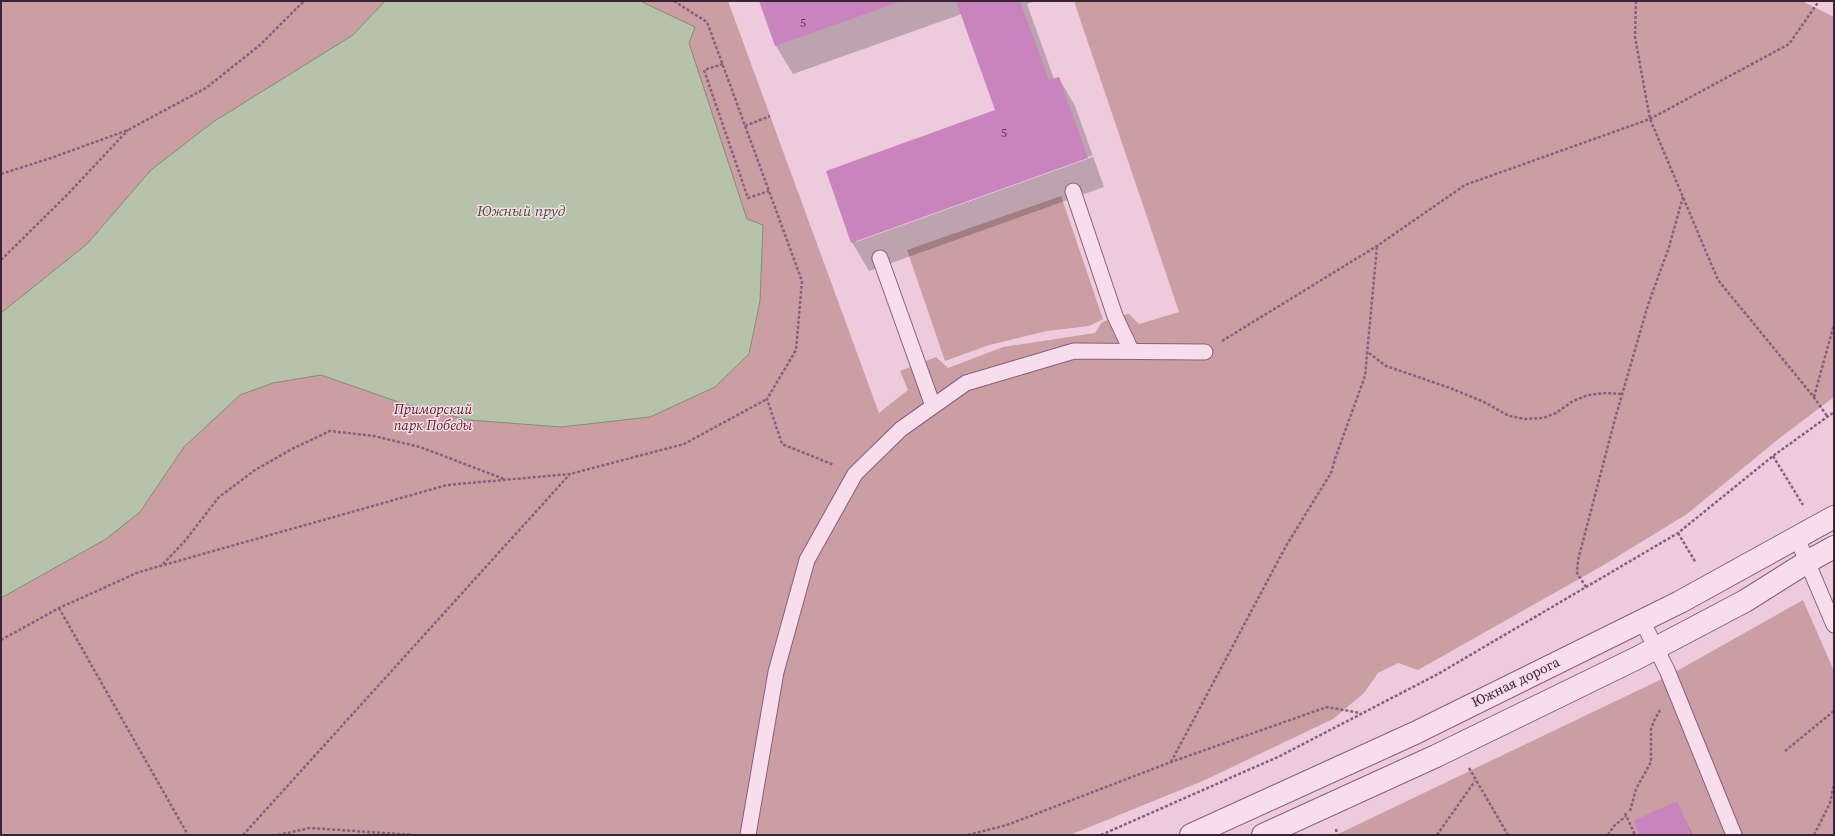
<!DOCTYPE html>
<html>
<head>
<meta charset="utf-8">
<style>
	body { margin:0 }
	#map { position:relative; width:1835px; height:836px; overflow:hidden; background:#edcbdd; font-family:"Source Serif 4",serif }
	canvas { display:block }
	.frame { position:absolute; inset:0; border:2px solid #3b2235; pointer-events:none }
</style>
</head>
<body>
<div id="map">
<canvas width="1835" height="836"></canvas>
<div class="frame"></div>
</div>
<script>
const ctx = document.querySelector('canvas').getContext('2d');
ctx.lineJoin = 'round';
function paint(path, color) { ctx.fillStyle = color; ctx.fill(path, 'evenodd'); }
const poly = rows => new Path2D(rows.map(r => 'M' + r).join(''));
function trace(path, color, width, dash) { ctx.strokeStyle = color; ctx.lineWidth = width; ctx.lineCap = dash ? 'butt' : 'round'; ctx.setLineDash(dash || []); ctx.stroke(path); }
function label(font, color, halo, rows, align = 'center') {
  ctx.font = font + ' "Source Serif 4",serif'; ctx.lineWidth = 3; ctx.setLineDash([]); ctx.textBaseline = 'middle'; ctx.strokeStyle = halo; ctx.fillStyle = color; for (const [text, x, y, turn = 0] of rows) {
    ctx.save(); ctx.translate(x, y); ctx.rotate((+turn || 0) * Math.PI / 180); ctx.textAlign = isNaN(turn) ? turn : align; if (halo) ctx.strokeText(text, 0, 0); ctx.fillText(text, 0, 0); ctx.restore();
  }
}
paint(poly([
	[1,1,728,1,879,413,908,390,900,371,936,357,948,368,1003,347,1095,333,1101,323,1115,316,1129,314,1139,324,1179,312,1074,1,1802,1,1834,17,1834,397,1781,437,1687,514,1602,566,1418,670,1398,663,1378,673,1364,693,1333,719,1205,780,1070,835,1,835],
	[1061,196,1103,319,1089,326,1047,331,989,345,945,361,907,250],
	[1803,600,1834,671,1834,835,1336,835,1668,676]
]), '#cb9ea4');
const water = poly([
	[385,1,640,1,695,27,689,43,747,219,763,225,760,301,749,354,715,387,650,417,561,427,469,420,404,404,321,375,273,383,240,395,184,447,140,512,106,539,1,598,1,313,87,244,151,170,213,122,353,35,385,1]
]);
paint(water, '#b7c2ab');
trace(water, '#819071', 1);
paint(poly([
	[760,1,1035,1,1027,4,1054,79,1059,78,1075,106,1104,187,869,271,852,242,996,110,962,14,793,74,776,46],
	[1093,155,1093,157,856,242,856,240],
	[1676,802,1693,835,1641,835]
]), '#0003');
paint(poly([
	[759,1,902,1,775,46],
	[956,1,1020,1,1049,80,1059,77,1088,158,851,243,826,171,995,110],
	[1677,801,1692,835,1640,835,1633,821]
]), '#c983bd');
const lane = poly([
	[1073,191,1115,316,1131,350],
	[880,258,933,406],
	[1797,538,1834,625],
	[1642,621,1667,670,1734,835],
	[748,835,776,672,807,560,855,474,901,429,966,383,1074,351,1205,352]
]);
const street = poly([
	[1191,835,1415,733,1680,602,1834,517],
	[1263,835,1436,756,1637,658,1745,601,1807,562,1834,547]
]);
trace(lane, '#895f7d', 17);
trace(street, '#895f7d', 24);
trace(poly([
	[674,1,707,22,802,281,796,350,767,399,782,444,834,465],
	[1636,1,1635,37,1650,119,1718,280,1813,396,1827,416],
	[723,64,704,70,748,198,769,191],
	[745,126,770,116],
	[1,174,51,158,128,130,206,88,260,45,304,1],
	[1,260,66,196,128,130],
	[1222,341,1377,246,1465,185,1650,119,1789,44,1819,1],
	[1369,353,1386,366,1450,388,1484,402,1509,416,1525,419,1543,418,1556,413,1573,401,1588,395,1606,393,1623,394],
	[1814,397,1834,324],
	[1773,456,1803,505],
	[1678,533,1696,563],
	[163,564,184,542,219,497,255,470,292,449,330,431,374,436,420,447,504,479],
	[1586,587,1577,573,1578,560,1615,419,1648,305,1669,247,1683,197],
	[59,608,188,835],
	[1,640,59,608,139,572,447,485,570,474,684,444,767,399],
	[1785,751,1834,711],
	[1171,762,1286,546,1331,473,1335,459,1365,376,1377,246],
	[1469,768,1508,835],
	[1630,811,1636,789,1651,762,1651,729,1654,721,1660,710],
	[1625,813,1635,835],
	[1336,829,1337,835],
	[243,835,570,474],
	[278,835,310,828,413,835],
	[968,835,1007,825,1171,762,1327,707,1360,713],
	[1101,835,1280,756,1438,674,1678,533,1773,456,1834,412],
	[1437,835,1475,781],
	[1608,835,1614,826,1626,816],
	[1814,835,1830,803,1834,784]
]), '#895f7d', 2.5, [3, 2]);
trace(lane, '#f8deec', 15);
trace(street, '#f8deec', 22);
label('12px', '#5e3a57', null, [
	["5",803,24],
	["5",1004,134]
]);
label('italic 14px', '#562a2a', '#f5dae8', [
	["Приморский",433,410],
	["парк Победы",433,426]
]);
label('14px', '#3b2235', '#f5dae8', [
	["Южная дорога",1516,683,-26]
]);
label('italic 15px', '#3e5932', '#f5dae8', [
	["Южный пруд",521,212]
]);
</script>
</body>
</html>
